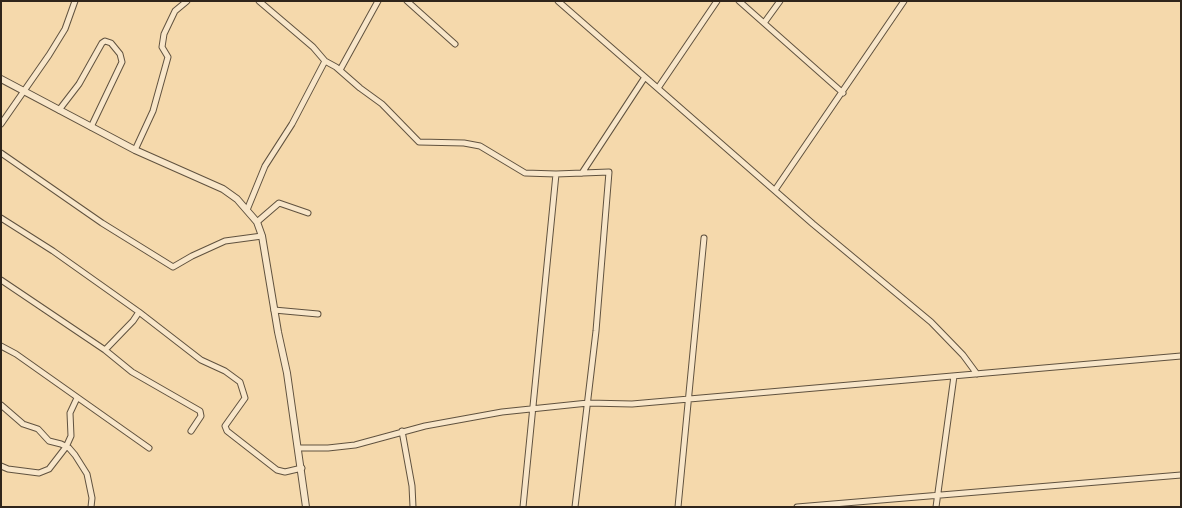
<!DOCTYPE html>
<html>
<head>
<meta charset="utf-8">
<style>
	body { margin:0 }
	#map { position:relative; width:1182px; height:508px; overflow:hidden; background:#f5d9ac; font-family:"Sorts Mill Goudy",serif }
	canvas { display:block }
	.frame { position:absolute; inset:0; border:2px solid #2f251b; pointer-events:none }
</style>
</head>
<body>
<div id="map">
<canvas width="1182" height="508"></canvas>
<div class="frame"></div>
</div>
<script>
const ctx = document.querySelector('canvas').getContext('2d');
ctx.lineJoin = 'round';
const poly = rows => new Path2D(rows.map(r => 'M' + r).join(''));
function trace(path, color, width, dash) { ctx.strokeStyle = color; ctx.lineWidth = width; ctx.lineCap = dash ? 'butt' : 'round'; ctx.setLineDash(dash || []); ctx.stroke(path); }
const minor = poly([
	[259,1,313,47,325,61,336,67,360,88,382,104,419,142,464,143,480,146,525,173,556,174,609,172,596,331,575,507],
	[407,1,455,44],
	[558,1,813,224,931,322,963,355,977,374],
	[739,1,843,93],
	[764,23,780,1],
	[340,70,378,1],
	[658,88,717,1],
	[59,110,79,84,102,43,105,41,111,43,120,54,122,62,91,127],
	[1,124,49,55,65,29,75,1],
	[135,150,153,111,168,57,162,47,164,34,175,11,187,1],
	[1,153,102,223,173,267,192,256,225,241,262,236],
	[582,173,645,77],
	[775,190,904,1],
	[247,210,265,166,292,124,325,61],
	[1,218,53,251,139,312,133,321,105,350],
	[257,222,279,203,308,213],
	[1,280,105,350,132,372,200,411,201,416,191,431],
	[274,310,318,314],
	[139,312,201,360,225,371,240,382,245,398,225,426,227,431,277,470,285,472,302,468],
	[1,346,16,354,149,448],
	[1,405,23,424,38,429,49,441,61,444,69,448,75,455,87,474,92,498,91,507],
	[402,431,412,486,413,507],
	[299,448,328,448,355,445,425,426,502,412,588,403,632,404,1181,356],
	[1,466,8,469,39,473,49,469,66,447,71,436,70,413,77,398],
	[523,507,556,174],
	[678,507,704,238],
	[797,507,1181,475],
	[936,507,954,376]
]);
const tertiary = poly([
	[1,79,135,150,223,189,237,199,257,222,262,236,278,332,287,373,306,507]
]);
trace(minor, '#60523f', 7);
trace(tertiary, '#60523f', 8);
trace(minor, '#f8e6c9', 5);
trace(tertiary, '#f8e6c9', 6);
</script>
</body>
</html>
